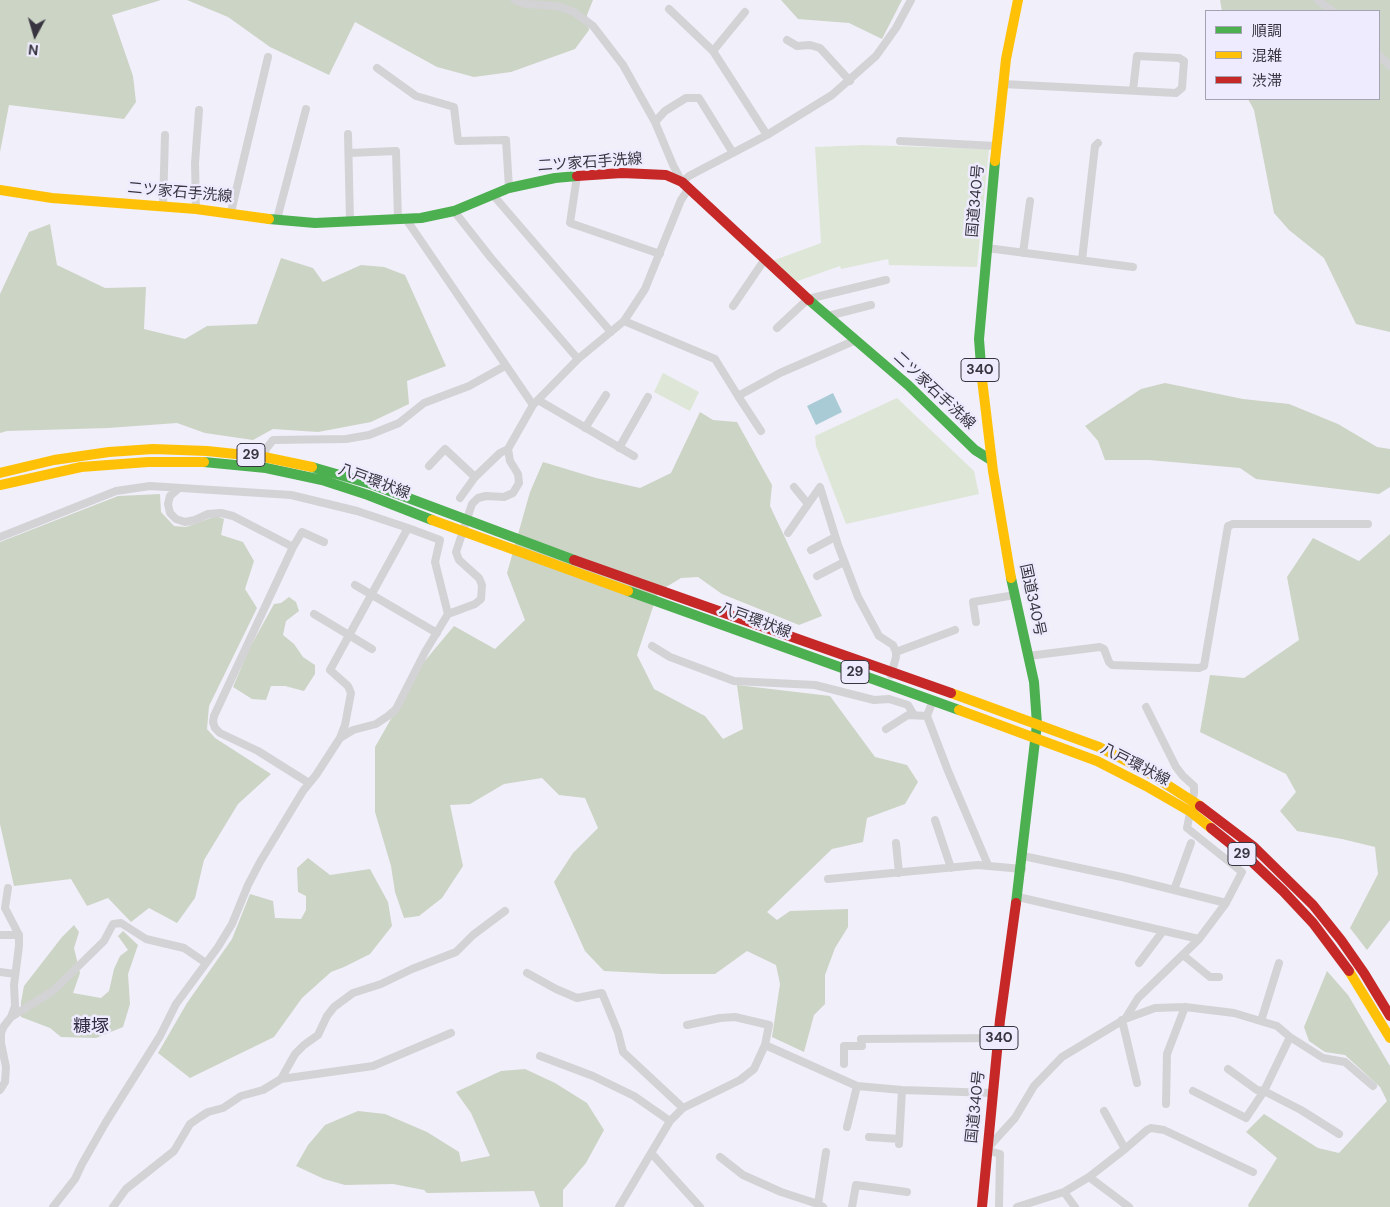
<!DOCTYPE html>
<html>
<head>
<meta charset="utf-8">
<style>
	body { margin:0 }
	#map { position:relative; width:1390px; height:1207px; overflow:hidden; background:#f1effa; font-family:"DM Sans","Noto Sans JP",sans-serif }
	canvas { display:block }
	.legend { position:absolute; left:1205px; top:10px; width:175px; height:90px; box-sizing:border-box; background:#eeebfe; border:1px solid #a5a2b2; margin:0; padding:6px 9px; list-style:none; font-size:15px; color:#383541 }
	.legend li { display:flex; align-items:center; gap:10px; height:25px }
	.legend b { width:25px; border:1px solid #a5a2b2 }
	.north { position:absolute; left:10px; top:10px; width:50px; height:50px; -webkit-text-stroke:4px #eeebfe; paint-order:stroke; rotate:186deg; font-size:14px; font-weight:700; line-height:20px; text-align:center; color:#383541 }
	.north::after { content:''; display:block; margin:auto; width:18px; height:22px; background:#383541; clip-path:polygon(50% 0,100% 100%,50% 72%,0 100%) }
</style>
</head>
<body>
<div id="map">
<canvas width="1390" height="1207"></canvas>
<ul class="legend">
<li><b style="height:6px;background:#4caf50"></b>順調</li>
<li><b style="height:6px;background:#ffc107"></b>混雑</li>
<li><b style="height:6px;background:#c62828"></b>渋滞</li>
</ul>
<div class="north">N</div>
</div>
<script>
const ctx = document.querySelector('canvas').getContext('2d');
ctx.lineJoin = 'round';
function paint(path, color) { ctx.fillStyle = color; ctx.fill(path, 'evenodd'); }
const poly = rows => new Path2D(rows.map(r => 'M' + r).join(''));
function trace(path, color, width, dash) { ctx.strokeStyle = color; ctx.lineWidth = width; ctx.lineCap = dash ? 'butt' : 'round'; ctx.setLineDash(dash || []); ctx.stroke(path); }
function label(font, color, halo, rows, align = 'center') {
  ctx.font = font + ' "DM Sans","Noto Sans JP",sans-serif'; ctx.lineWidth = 5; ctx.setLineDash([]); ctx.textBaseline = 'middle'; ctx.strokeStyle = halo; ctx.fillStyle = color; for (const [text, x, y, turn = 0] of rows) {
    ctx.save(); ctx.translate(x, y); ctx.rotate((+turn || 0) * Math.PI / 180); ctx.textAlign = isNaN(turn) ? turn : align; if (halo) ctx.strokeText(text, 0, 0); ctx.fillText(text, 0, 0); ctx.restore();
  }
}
paint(poly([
	[863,145,989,149,977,267,889,265,888,259,841,269,840,266,795,282,772,261,821,243,815,147],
	[663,373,699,392,690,411,654,392],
	[897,398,974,471,979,494,846,524,816,446,815,436]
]), '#dee7d7');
paint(poly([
	[0,0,161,0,112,15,133,76,136,102,124,119,9,105,0,152],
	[187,0,593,0,587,15,589,30,575,49,511,72,474,77,437,67,355,22,329,75,270,47,228,17],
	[781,0,902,0,882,39,849,23,798,19],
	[1220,0,1390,0,1390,332,1356,324,1324,258,1289,230,1274,213,1254,110,1248,99,1379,99,1379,11,1222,11],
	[50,224,57,265,105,288,146,287,144,329,185,339,207,326,257,324,281,258,313,268,323,282,361,265,384,267,405,275,446,366,407,381,409,404,371,422,318,432,273,429,253,440,205,433,177,423,108,428,7,431,0,433,0,294,29,232],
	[1165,383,1243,399,1289,404,1338,424,1377,447,1390,449,1390,487,1379,494,1256,479,1240,468,1149,460,1105,460,1098,441,1085,426,1141,389],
	[700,412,713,420,737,422,772,485,770,506,822,616,799,625,722,594,698,577,681,578,658,592,637,655,654,689,705,716,723,739,743,729,737,685,830,696,875,757,907,765,918,782,905,804,867,818,863,842,832,849,767,912,777,920,790,911,848,909,848,927,835,948,825,975,825,1004,814,1015,804,1052,772,1037,780,984,776,965,747,951,715,974,663,974,604,971,585,951,554,882,573,853,598,828,585,798,559,795,542,778,504,784,470,804,450,805,463,866,442,898,419,916,404,918,395,892,391,866,375,812,375,747,423,663,454,626,495,649,525,620,507,573,530,492,543,462,596,478,640,488,671,473],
	[160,494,161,512,174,526,186,527,216,516,224,519,221,535,243,542,254,561,245,589,257,608,209,706,207,729,215,738,271,774,238,804,204,860,195,898,177,923,149,908,131,922,108,898,87,906,71,879,14,886,0,824,0,542,118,496],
	[1390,534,1390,920,1367,950,1350,928,1378,874,1375,847,1342,839,1297,831,1280,811,1296,792,1286,774,1200,732,1210,675,1244,678,1299,640,1287,577,1313,538,1359,561],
	[289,597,296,602,299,611,286,621,283,635,294,644,303,657,315,665,315,674,304,691,285,686,271,686,266,700,252,699,233,687,249,649,274,604,281,603],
	[308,858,330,875,370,869,388,902,392,926,370,954,344,967,331,972,302,998,274,1037,190,1078,158,1053,187,1003,232,939,250,894,273,901,275,918,301,919,306,910,306,896,298,892,297,868],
	[74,925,79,932,74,948,80,973,73,993,101,998,109,991,114,969,120,956,128,950,118,936,123,931,138,945,128,974,130,1004,123,1027,96,1038,61,1037,50,1028,21,1017,21,1002,24,986,62,937],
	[1327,971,1348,995,1390,1066,1390,1207,1249,1207,1248,1205,1277,1158,1246,1132,1264,1114,1318,1148,1339,1153,1387,1101,1380,1087,1345,1055,1325,1052,1309,1041,1304,1027],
	[525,1069,555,1083,587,1103,604,1130,586,1163,563,1190,563,1207,540,1207,534,1191,427,1193,424,1190,393,1184,345,1185,324,1179,296,1166,308,1145,325,1125,358,1111,385,1114,427,1132,459,1152,461,1162,490,1156,471,1113,456,1092,501,1071]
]), '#ccd4c5');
paint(poly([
	[833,393,842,412,816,425,807,406]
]), '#a8cbd6');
trace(poly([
	[515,0,525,4,557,6,574,12,593,26,623,65,655,122,673,165,682,182,689,176,767,135,832,95,876,56,896,28,911,0],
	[1318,0,1332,11],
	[669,9,713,51,767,135],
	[787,40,797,46,810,45,820,48,850,81],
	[713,51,745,12],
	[1379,55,1390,66],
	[377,68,416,96,454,107,458,141,506,140,509,188],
	[1003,84,1176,93,1182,88,1184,61,1179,58,1137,56,1133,90],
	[655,122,665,111,686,98,699,98,733,153],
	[348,134,350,222],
	[900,141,996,146],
	[349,153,396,151,398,220],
	[577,176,570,223,660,254],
	[493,195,611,332],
	[163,206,165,135],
	[196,209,195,163,199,110],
	[454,211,491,258,578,359],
	[231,212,268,57],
	[277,219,306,109],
	[406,219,533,405],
	[987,248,1133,267],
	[1023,253,1030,201],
	[1082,260,1095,146,1098,143],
	[733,306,765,259],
	[828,316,871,305],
	[624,321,715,359,738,396,780,373,856,340],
	[777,328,808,299,886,280],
	[738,396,761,431],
	[538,400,634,456],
	[585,428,606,395],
	[619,448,648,397],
	[264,457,266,449,273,440,346,439,369,435,399,423,424,403,469,386,505,366],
	[429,466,445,449,475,477],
	[794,487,808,504],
	[178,489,170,496,168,504,170,513,176,519,185,522,195,520,208,514,221,513,233,516,293,547],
	[460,498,475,477,500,453,508,449,533,405,578,359,624,321,645,289,681,200,689,188],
	[788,533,820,487,838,545,858,597,879,636,893,645,896,652,896,657,891,675],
	[0,537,116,491,150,486,291,495,357,511,408,528,440,540,435,562,448,614],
	[811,550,835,537],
	[817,576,844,562],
	[355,585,437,633],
	[314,614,372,649],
	[976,622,973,602,1015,595],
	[652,646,670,657,734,681,815,685,874,700,889,699,908,705,914,715],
	[896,652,955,630],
	[1028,656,1100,647,1104,649,1109,662,1112,665,1199,668,1204,666,1228,526,1233,524,1368,524],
	[933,700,927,716,948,771,988,865],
	[886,729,908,715,927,716],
	[340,738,353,730,376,724,388,716,396,709,425,652,448,614,475,604,481,599,482,585,479,578,459,560,456,552,472,504,478,498,486,496,504,497,513,493,519,483,518,474,510,461,508,449],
	[309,783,258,751,220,733,215,728,213,722,214,716,293,547,302,532,324,542],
	[935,820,951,868],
	[896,843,899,873],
	[1023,856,1122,877,1226,903],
	[828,879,978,865,1022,869],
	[1174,890,1191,843],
	[1018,897,1199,939],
	[0,935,19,935],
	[1183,955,1210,977,1219,977],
	[1139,963,1163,931],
	[0,972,15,974],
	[527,973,556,989,577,998,602,993,618,1032,623,1052,683,1108],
	[11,1017,53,991,104,941,113,924,121,923,146,939,184,948,206,963],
	[1125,1019,1138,998,1199,939,1226,903,1242,872,1187,828,1194,793,1194,786,1183,776,1176,767,1146,707],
	[1122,1020,1137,1083],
	[1261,1021,1279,963],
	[765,1045,857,1086,902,1090,993,1093],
	[540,1056,593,1076,634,1096,670,1121],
	[844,1064,844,1046,862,1046,861,1039,999,1038],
	[1228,1069,1257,1090,1264,1091,1301,1110,1339,1134],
	[281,1079,373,1066,451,1033],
	[0,1090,5,1082,6,1067,1,1043,1,1033,4,1026,11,1017,15,1006,14,985,19,946,19,935,5,908,8,888],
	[1193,1091,1246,1118,1264,1091,1290,1037],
	[1166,1104,1167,1054,1185,1007],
	[847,1127,857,1086],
	[869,1137,899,1139],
	[899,1144,902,1090],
	[1125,1149,1147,1130,1151,1128,1164,1130,1253,1172],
	[652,1154,700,1207],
	[720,1157,743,1175,781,1192,818,1204,823,1207],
	[1089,1177,1129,1207],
	[818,1204,826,1152],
	[53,1207,75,1179,82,1164,106,1122,160,1036,176,1004,218,947,232,924,248,885,260,862,303,791,316,775,340,738,345,725,351,693,348,686,330,670,408,528],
	[113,1207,126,1189,174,1151,190,1124,200,1117,208,1112,223,1108,241,1096,263,1090,281,1079,295,1054,304,1045,318,1035,327,1016,334,1007,353,993,381,984,412,969,456,952,473,935,505,911],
	[619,1207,670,1121,683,1108,740,1080,754,1069,765,1045,769,1025,735,1017,720,1018,687,1025],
	[852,1207,856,1185,907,1192],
	[999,1207,1000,1154,986,1150,1015,1118,1034,1086,1062,1057,1125,1019,1155,1008,1185,1007,1234,1013,1277,1026,1290,1037,1323,1058,1345,1062,1373,1086],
	[1017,1207,1064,1192],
	[1075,1207,1064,1192,1089,1177,1125,1149,1104,1111]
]), '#d3d3d6', 8);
trace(poly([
	[269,219,315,223,421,218,454,211,509,188,555,178,577,176],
	[809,300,908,385,975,450,991,460],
	[982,379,979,339,995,161],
	[204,462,266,468,322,480,368,495,432,520],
	[312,467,371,484,574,560],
	[1011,578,1034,682,1037,724,1016,903],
	[628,591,959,710]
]), '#4caf50', 10);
trace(poly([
	[995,161,1006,59,1018,0],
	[0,190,52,198,196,209,269,219],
	[982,379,993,471,1011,578],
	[0,473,54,460,109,452,153,449,207,451,264,457,312,467],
	[0,485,81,467,148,462,204,462],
	[432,520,628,591],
	[951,693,1099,747,1144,770,1200,806],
	[959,710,1097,761,1146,786,1191,812,1211,828],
	[1349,971,1390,1038]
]), '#ffc107', 10);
trace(poly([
	[577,176,622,173,666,175,682,182,809,300],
	[574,560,951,693],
	[1200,806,1254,847,1313,905,1341,940,1364,973,1390,1016],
	[1211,828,1247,857,1283,891,1313,923,1349,971],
	[982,1207,1000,1020,1016,903]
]), '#c62828', 10);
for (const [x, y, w] of [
	[980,370,38],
	[251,455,28],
	[855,672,28],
	[1242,854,28],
	[999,1038,38]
]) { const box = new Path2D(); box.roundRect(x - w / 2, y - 11.5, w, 23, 4); ctx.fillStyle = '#eeebfe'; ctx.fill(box); trace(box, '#383541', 1); }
label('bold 14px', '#383541', null, [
	["340",980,370],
	["29",251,455],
	["29",855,672],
	["29",1242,854],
	["340",999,1038]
]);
label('15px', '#383541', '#eeebfe', [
	["二ツ家石手洗線",590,163,-4],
	["二ツ家石手洗線",180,193,5],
	["国道340号",976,201,-85],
	["二ツ家石手洗線",934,391,43],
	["八戸環状線",374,482,20],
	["国道340号",1032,600,78],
	["八戸環状線",755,621,20],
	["八戸環状線",1135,765,27],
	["国道340号",976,1107,-84]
]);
label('18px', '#312c44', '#eeebfe', [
	["糠塚",91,1027]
]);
</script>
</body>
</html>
